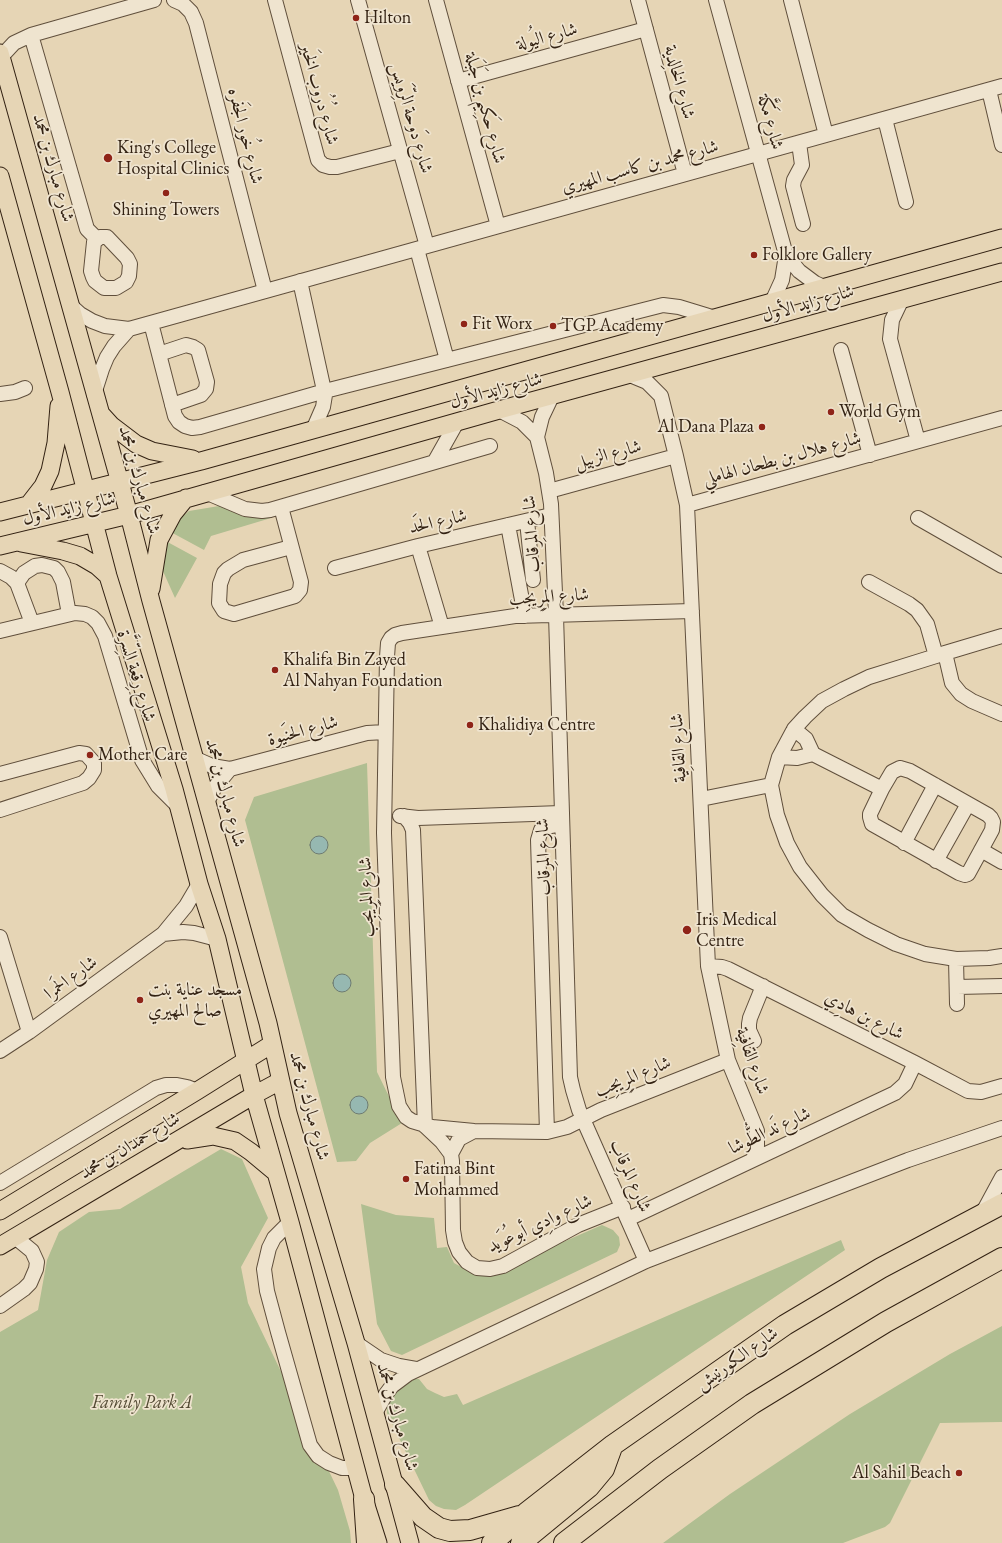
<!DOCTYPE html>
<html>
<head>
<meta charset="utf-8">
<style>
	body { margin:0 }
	canvas { display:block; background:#e6d5b5 }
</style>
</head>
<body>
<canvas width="1002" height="1543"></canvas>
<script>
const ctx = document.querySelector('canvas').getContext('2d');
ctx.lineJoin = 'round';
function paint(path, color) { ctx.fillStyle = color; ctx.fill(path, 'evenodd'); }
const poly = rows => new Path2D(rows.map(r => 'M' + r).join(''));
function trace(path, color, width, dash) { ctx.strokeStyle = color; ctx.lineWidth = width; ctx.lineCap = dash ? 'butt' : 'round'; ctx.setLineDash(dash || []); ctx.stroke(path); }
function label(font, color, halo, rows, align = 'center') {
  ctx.font = font + ' "EB Garamond",Amiri,serif'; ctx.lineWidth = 3.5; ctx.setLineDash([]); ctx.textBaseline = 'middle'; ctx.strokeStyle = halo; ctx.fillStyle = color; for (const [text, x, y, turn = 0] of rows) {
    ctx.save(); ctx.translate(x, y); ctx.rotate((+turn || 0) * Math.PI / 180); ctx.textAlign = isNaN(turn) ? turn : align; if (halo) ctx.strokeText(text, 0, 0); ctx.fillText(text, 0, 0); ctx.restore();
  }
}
paint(poly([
	[231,504,260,513,271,518,211,536,204,550,167,530,189,511],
	[162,539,197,558,175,598,162,569],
	[367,763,377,1072,402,1123,370,1143,356,1161,337,1162,245,820,254,797],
	[221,1149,242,1159,268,1218,241,1267,248,1303,338,1490,350,1531,351,1543,0,1543,0,1332,38,1310,47,1260,59,1232,89,1212,120,1209],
	[361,1204,396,1215,434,1218,437,1248,447,1247,454,1263,476,1275,492,1273,602,1225,613,1230,619,1237,620,1245,617,1252,402,1355,391,1351,377,1324],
	[841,1240,845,1250,465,1505,456,1510,444,1509,436,1506,429,1500,387,1413,387,1406,395,1390,413,1379,419,1379,427,1389,435,1393,444,1397,457,1394,463,1405],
	[1002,1326,1002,1422,940,1423,890,1523,885,1527,843,1543,663,1543,730,1494,850,1414,950,1354]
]), '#b0be91');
const water = poly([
	'310 845a9 9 0 1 1 18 0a9 9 0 1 1-18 0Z',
	'333 983a9 9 0 1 1 18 0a9 9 0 1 1-18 0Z',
	'350 1105a9 9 0 1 1 18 0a9 9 0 1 1-18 0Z'
]);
paint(water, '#96b8b1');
trace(water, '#6e7c72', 1);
const minor = poly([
	[174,0,183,4,191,12,196,23,265,291],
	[275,0,318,160,323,165,330,167,337,167,400,151],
	[358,0,427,246],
	[436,0,498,226],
	[638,0,685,174],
	[716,0,786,255,799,271,815,283,824,287],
	[791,0,826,135],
	[31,35,87,229,97,239],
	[1,57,14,43,31,35,154,0],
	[458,81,646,29],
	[989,90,1002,145],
	[885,119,906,202],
	[799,143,802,165,794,180,793,186,803,224],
	[100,237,107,237,127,258,130,264,129,276,126,282,116,288,104,288,95,281,93,277,91,271,94,242,100,237],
	[417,249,447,360],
	[300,281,325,395,323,407,313,430],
	[902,299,892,320,890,339,918,441],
	[772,302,782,280,786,255],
	[70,305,80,314,92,321,105,326,129,329,1002,86],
	[151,323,175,416,179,422,185,426,192,428,200,427,325,391,663,305,679,307,715,318],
	[841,350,870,455],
	[159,354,186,345,193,347,198,350,207,382,206,389,201,395,172,405],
	[630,375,647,382,661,396,676,456,687,505,708,966,728,1060,757,1131,757,1146,753,1160],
	[0,394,15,392,25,388],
	[94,394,102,369,107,357,114,346,129,329],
	[552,396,542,417,537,437,546,473,551,504,556,615,570,1077,573,1090,579,1110,646,1261],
	[499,410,522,422,537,437],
	[435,461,457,422],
	[549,491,676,456],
	[205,492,245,509,262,511,270,510,490,446],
	[687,505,1002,418],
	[281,507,301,582,300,590,295,596,234,614,224,611,219,603,220,584,224,573,228,569,243,560,291,547],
	[918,518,1002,566],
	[527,521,533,580],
	[508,525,525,616],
	[418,546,442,627],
	[335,568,418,546,551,515],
	[0,571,11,577,17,583,32,623],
	[869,582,909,604,917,610,927,624,936,656],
	[17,583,24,573,35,566,42,565,54,568,58,572,63,582,69,614],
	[692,611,515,616,402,633,395,635,391,638,388,643,387,657,384,833,393,1077,399,1106,406,1117,412,1121,432,1127,474,1131,547,1132,567,1127,601,1110,728,1060],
	[0,631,75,613,85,614,92,617,98,623,105,636,142,760,158,786,179,807],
	[945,653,1002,636],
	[1002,714,972,701,961,694,952,683,945,653,936,656,869,677,844,689,822,701,805,717,794,729,779,757,771,785,777,815,787,843,800,867,822,895,842,915,868,930,896,944,925,954,956,959,989,958,1002,956],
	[794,729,806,739,813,754],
	[779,757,797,758,813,754,882,789],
	[194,758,212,766,230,769,367,733,385,732],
	[900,768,910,771,988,815,991,818,993,822,992,830,968,874,965,875,959,873,872,824,870,817,870,814,882,789,892,772,900,768],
	[0,774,79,753,86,754,94,763,94,770,89,778,83,783,0,810],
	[701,799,771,785],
	[207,802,215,787,230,769],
	[400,816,418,818,561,813],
	[404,816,410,823,413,830,425,1126],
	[904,843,935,785],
	[981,850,1002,862],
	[936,861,968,804],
	[163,934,183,932,194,933,217,939],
	[0,937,29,1032],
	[956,959,957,1004],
	[708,966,722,967,728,969,915,1063,968,1091,981,1092,1002,1086],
	[957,987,1002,986],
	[754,1041,749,1030,749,1024,750,1018,763,986],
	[0,1051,29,1032,163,934,186,906,199,884],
	[425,1126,442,1142,451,1154,452,1161,453,1230,455,1242,459,1252,467,1262,477,1268,490,1269,503,1266,578,1225,623,1207],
	[547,1132,538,840,541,830,545,827,562,824],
	[451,1154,459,1139,474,1131],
	[0,1183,156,1088,166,1085,177,1085,187,1087,197,1091],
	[982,1214,1002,1177],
	[628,1219,895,1093,905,1084,915,1063],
	[290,1222,274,1238,269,1248,264,1269,267,1291,278,1332,310,1445,318,1456,329,1463,342,1468,355,1468],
	[0,1306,24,1289,30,1283,36,1269,37,1262,32,1251,15,1237],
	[356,1343,381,1360,399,1366,416,1369],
	[375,1413,386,1394,392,1386,408,1374,646,1261,908,1160,1002,1128]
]);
const major = poly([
	[0,53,129,515,151,601,268,1023,288,1113,356,1343,410,1543],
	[0,176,60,392,108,576,174,789,199,884,217,939,254,1095,290,1222,364,1499,378,1543],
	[101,414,111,425,136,444,152,451,193,459],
	[29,504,43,486,50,471,56,443,59,406],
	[0,512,201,461,1002,238],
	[21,543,63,551,80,556,97,566,108,576],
	[0,546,129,515,499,410,1002,272],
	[151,589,159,540,173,514,186,498],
	[187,1140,213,1136,235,1141,251,1152,275,1172],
	[0,1211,197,1091,272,1044],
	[0,1246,254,1095,280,1081]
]);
const highway = poly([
	[395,1485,423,1517,439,1528,450,1531,470,1530,519,1516],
	[364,1499,367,1543],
	[492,1543,526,1513,613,1445,785,1325,881,1268,1002,1204],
	[521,1543,589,1487,604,1469,612,1447],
	[564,1543,660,1469,752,1404,886,1322,1002,1258]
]);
trace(minor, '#604f3c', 16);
trace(major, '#332213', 19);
trace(highway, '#332213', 22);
trace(minor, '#efe4cf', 14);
trace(major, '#e6d5b5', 17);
trace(highway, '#e6d5b5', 20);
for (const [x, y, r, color] of [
	[356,18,4,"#8f2418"],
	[108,158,5,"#8f2418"],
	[166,193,4,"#8f2418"],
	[754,255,4,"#8f2418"],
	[464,324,4,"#8f2418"],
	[553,326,4,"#8f2418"],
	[831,412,4,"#8f2418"],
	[762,427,4,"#8f2418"],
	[275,670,4,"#8f2418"],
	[470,725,4,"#8f2418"],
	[90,755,4,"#8f2418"],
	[687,930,5,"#8f2418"],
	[140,1000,4,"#8f2418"],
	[406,1179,4,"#8f2418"],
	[959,1473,4,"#8f2418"]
]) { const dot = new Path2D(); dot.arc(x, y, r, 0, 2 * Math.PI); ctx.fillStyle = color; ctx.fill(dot); trace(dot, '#efe4cf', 1.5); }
label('18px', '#332213', '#efe4cf', [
	["Hilton",364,18],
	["King's College",117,148],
	["Hospital Clinics",117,169],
	["Shining Towers",166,210,"center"],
	["Folklore Gallery",762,255],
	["Fit Worx",472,324],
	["TGP Academy",561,326],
	["World Gym",839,412],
	["Al Dana Plaza",754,427,"right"],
	["Khalifa Bin Zayed",283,660],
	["Al Nahyan Foundation",283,681],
	["Khalidiya Centre",478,725],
	["Mother Care",98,755],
	["Iris Medical",696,920],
	["Centre",696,941],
	["مسجد عناية بنت",148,990],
	["صالح المهيري",148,1011],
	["Fatima Bint",414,1169],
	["Mohammed",414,1190],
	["Al Sahil Beach",951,1473,"right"]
], 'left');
label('18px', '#332213', '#efe4cf', [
	["شارع اليُولة",547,37,-15],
	["شارع الخالِدية",679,82,75],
	["شارع دُرُوب الخَير",319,94,75],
	["شارع حَكِيم بن جَبَلة",485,108,75],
	["شارع دَوحة الرِّوَيس",411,118,74],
	["شارع مَكَّة",770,122,75],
	["شارع خُور الجَفره",245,136,76],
	["شارع محمد بن كاسب المهيري",640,167,-15],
	["شارع مبارك بن محمد",53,168,74],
	["شارع زايد الأول",808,304,-16],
	["شارع زايد الأول",496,391,-15],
	["شارع الزبيل",608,455,-15],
	["شارع هلال بن بطحان الهاملي",782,459,-15],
	["شارع مبارك بن محمد",139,480,74],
	["شارع زايد الأول",69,509,-13],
	["شارع الحَد",438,522,-13],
	["شارع المِرقاب",532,534,-94],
	["شارع المِرِيجِب",549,597,-3],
	["شارع رِقعة السِّرَّة",136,676,73],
	["شارع الحنَيوة",303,731,-15],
	["شارع القافِية",679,748,-93],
	["شارع مبارك بن محمد",225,793,75],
	["شارع المِرقاب",544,857,-92],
	["شارع المِرِيجِب",367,897,-92],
	["شارع الحَمرا",71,978,-36],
	["شارع بن هادِي",864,1016,27],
	["شارع القافِية",752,1061,71],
	["شارع المِرِيجِب",633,1077,-22],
	["شارع مبارك بن محمد",309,1106,75],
	["شارع نَد الطُّوشا",770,1131,-25],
	["شارع حمدان بن محمد",130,1146,-31],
	["شارع المِرقاب",630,1176,66],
	["شارع وادِي أبوعُوَيد",540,1224,-25],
	["شارع الكورنيش",737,1359,-35],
	["شارع مبارك بن محمد",397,1417,74]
]);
label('italic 18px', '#524932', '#efe4cf', [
	["Family Park A",142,1403]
]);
</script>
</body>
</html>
